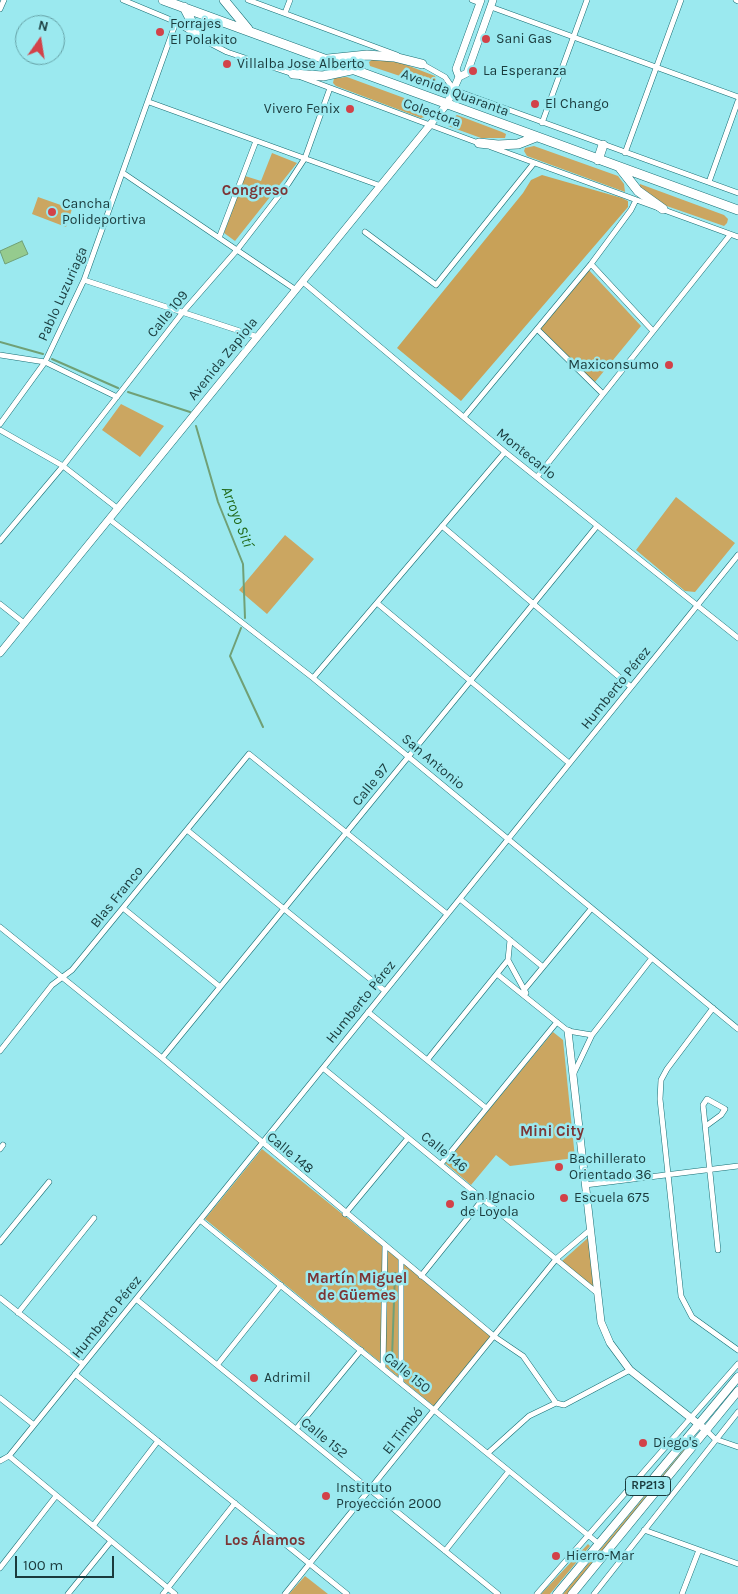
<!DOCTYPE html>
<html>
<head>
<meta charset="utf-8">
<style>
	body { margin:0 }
	#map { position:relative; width:738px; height:1594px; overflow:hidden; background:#9be9ef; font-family:Karla,sans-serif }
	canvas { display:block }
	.north { position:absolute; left:15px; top:15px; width:50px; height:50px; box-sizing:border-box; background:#9be9ef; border:1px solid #67a3a8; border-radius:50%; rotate:13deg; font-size:14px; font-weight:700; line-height:20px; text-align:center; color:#1a3b3d }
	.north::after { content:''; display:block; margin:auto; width:18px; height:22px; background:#d24249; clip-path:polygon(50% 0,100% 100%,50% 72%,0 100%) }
	.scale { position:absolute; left:15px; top:1556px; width:99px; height:22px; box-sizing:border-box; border:2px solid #1a3b3d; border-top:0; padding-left:6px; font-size:15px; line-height:18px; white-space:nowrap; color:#1a3b3d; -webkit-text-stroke:4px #9be9ef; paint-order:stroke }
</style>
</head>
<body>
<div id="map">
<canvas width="738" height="1594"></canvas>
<div class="north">N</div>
<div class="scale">100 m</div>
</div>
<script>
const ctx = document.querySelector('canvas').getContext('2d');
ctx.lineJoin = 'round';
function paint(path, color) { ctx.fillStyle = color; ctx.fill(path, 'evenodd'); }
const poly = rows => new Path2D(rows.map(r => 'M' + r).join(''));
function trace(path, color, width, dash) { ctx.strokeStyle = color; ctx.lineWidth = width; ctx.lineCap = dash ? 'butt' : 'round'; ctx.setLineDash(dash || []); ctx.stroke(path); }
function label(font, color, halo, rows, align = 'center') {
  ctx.font = font + ' Karla,sans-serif'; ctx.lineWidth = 5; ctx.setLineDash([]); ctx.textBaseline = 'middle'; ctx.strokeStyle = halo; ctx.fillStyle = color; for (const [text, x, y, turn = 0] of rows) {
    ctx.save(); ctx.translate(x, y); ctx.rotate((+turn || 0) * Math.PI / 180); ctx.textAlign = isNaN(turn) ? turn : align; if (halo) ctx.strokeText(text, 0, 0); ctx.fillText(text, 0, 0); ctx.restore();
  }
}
paint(poly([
	[373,59,391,59,435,76,437,81,433,87,370,66,369,62],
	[347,77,426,106,427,112,425,117,421,118,336,86,333,83,334,78],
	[457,115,502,132,506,134,505,138,481,138,448,126,449,120],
	[534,146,618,176,624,184,625,192,527,156,524,151,525,148],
	[272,153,297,163,235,241,224,233,245,176,261,181],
	[640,184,724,215,728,219,727,223,724,226,661,204,639,187],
	[38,197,72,209,66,227,32,214],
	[587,268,641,326,595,382,535,329],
	[121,404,164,426,140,457,102,430],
	[676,497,735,543,695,592,685,591,636,550],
	[285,535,314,559,267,614,239,590],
	[553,1032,563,1040,575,1158,510,1166,496,1155,471,1185,445,1163],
	[262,1149,493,1336,435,1407,205,1219],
	[589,1237,594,1288,561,1262],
	[691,1441,693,1442,568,1594,563,1594],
	[588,1544,590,1546,550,1594,541,1594],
	[305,1576,328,1594,289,1594]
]), '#cba661');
paint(poly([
	[542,175,622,198,628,201,628,207,461,401,397,348,523,193,531,180]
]), '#c8a158');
const water = poly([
	[22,241,28,254,5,264,0,251,22,241]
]);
paint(water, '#95cb8e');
trace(water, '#70a076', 1);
trace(poly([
	[0,342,43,354],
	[52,359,118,388],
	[128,392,190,412],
	[196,426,218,502,243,564,245,618],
	[241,628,230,656,263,727],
	[392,1358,395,1273]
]), '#70a076', 2);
const street = poly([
	[123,0,176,22,200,38,227,52,293,74],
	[248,0,397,55],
	[472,0,480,3],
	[736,0,738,1],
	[491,7,738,97],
	[0,9,4,0],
	[285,13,290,0],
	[422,64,445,77,454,90,738,193],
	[301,77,481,144],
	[149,102,381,186],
	[542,123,587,0],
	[491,147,738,237],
	[625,153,681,0],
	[123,173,296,290],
	[709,182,738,101],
	[365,232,436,285,534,163],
	[219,238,256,141],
	[591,264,653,331],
	[84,280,258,337],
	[303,282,505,452,738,638],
	[537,329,603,394],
	[0,355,45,362,117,397],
	[464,417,591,264,631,210,636,200],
	[0,424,45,362,84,280,176,22],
	[0,430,63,466,117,508],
	[537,477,730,235],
	[109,519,313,678,738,1029],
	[442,526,631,687],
	[0,541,63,466,183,312,237,250,288,184,305,158,330,88],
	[377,603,569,763],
	[0,604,24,623],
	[313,678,505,452],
	[187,830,385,991],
	[460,899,543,967],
	[123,908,220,987],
	[0,927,162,1058,495,1337,523,1356,556,1403],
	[510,940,508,960,526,993],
	[497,974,568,1031,592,1035],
	[524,990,591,909],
	[713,1008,667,1069,661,1080,660,1099,681,1296,692,1317,738,1350],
	[368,1012,486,1108],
	[0,1051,52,985,72,970,249,754,447,914],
	[162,1058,597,526],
	[428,1059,508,960],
	[323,1068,596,1292],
	[573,1075,592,1035,652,958],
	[706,1126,721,1115,725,1109,707,1099,703,1105,718,1250],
	[0,1149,3,1145],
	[441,1164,557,1022],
	[585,1185,738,1166],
	[345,1214,408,1138],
	[200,1220,599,1544],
	[0,1242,49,1182],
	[421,1276,483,1199],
	[0,1298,83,1364],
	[136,1299,498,1594],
	[18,1313,94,1218],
	[218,1364,281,1285],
	[383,1368,385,1246],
	[75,1374,347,1594],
	[401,1383,401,1259],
	[0,1398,34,1425],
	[296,1429,361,1350],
	[706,1430,715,1439,738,1447],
	[488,1453,529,1416,556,1403,564,1405,630,1370],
	[9,1456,175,1594],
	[0,1461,9,1456,738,555],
	[93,1526,158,1441],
	[644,1530,738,1564],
	[445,1551,509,1471],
	[0,1568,56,1496],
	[68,1594,111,1541],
	[163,1594,235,1503],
	[285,1594,557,1258,590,1230],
	[537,1594,738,1364],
	[594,1594,738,1412],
	[682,1594,699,1550]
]);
const secondary = poly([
	[459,77,456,69,481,0],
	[0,653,447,104,459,77,467,73,493,0],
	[568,1031,601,1322,610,1343,630,1370,706,1430]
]);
const primary = poly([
	[557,1594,738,1377],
	[572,1594,738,1391]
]);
const highway = poly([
	[163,0,738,210],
	[224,0,248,29],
	[184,7,200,38],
	[328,59,367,55,394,57,422,64],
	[293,74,323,76,351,70],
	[479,143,498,145,518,144,536,137],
	[598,160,603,145],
	[620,168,638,191,663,209]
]);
trace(street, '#166d73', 6);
trace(secondary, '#166d73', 8);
trace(primary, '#166d73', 9);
trace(highway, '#166d73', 10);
trace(street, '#fff', 5);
trace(secondary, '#fff', 7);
trace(primary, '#fff', 8);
trace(highway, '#fff', 9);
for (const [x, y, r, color] of [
	[160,32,5,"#d24249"],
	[486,39,5,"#d24249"],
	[227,64,5,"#d24249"],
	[473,71,5,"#d24249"],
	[535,104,5,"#d24249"],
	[350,109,5,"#d24249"],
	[52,212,5,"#d24249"],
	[669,365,5,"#d24249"],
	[559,1167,5,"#d24249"],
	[564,1198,5,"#d24249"],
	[450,1204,5,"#d24249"],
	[254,1378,5,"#d24249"],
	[643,1443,5,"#d24249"],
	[326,1496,5,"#d24249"],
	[556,1556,5,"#d24249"]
]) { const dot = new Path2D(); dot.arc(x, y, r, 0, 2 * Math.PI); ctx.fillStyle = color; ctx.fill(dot); trace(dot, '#9be9ef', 2); }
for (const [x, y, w] of [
	[648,1486,45]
]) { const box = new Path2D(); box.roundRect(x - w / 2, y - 9.5, w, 19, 4); ctx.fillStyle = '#9be9ef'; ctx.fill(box); trace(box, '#1a3b3d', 1); }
label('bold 12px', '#1a3b3d', null, [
	["RP213",648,1486]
]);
label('14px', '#1a3b3d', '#9be9ef', [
	["Forrajes",170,24],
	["El Polakito",170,40],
	["Sani Gas",496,39],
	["Villalba Jose Alberto",237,64],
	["La Esperanza",483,71],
	["El Chango",545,104],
	["Vivero Fenix",340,109,"right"],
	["Cancha",62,204],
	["Polideportiva",62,220],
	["Maxiconsumo",659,365,"right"],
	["Bachillerato",569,1159],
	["Orientado 36",569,1175],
	["San Ignacio",460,1196],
	["de Loyola",460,1212],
	["Escuela 675",574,1198],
	["Adrimil",264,1378],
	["Diego's",653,1443],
	["Instituto",336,1488],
	["Proyección 2000",336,1504],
	["Hierro-Mar",566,1556]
], 'left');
label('14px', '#1a3b3d', '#9be9ef', [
	["Avenida Quaranta",455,93,20],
	["Colectora",432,113,20],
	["Pablo Luzuriaga",63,294,-66],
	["Calle 109",168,314,-51],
	["Avenida Zapiola",223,359,-51],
	["Montecarlo",526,454,39],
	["Humberto Pérez",616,688,-51],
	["San Antonio",433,762,40],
	["Calle 97",371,785,-51],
	["Blas Franco",117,897,-51],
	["Humberto Pérez",361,1002,-51],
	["Calle 146",444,1152,39],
	["Calle 148",290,1153,40],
	["Humberto Pérez",107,1317,-51],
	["Calle 150",407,1373,39],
	["El Timbó",403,1431,-51],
	["Calle 152",324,1438,39]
]);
label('bold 15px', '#7c3535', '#9be9ef', [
	["Congreso",255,191],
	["Mini City",552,1132],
	["Martín Miguel",357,1279],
	["de Güemes",357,1296],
	["Los Álamos",265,1541]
]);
label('italic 15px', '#206819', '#9be9ef', [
	["Arroyo Sití",237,517,69]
]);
</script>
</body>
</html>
